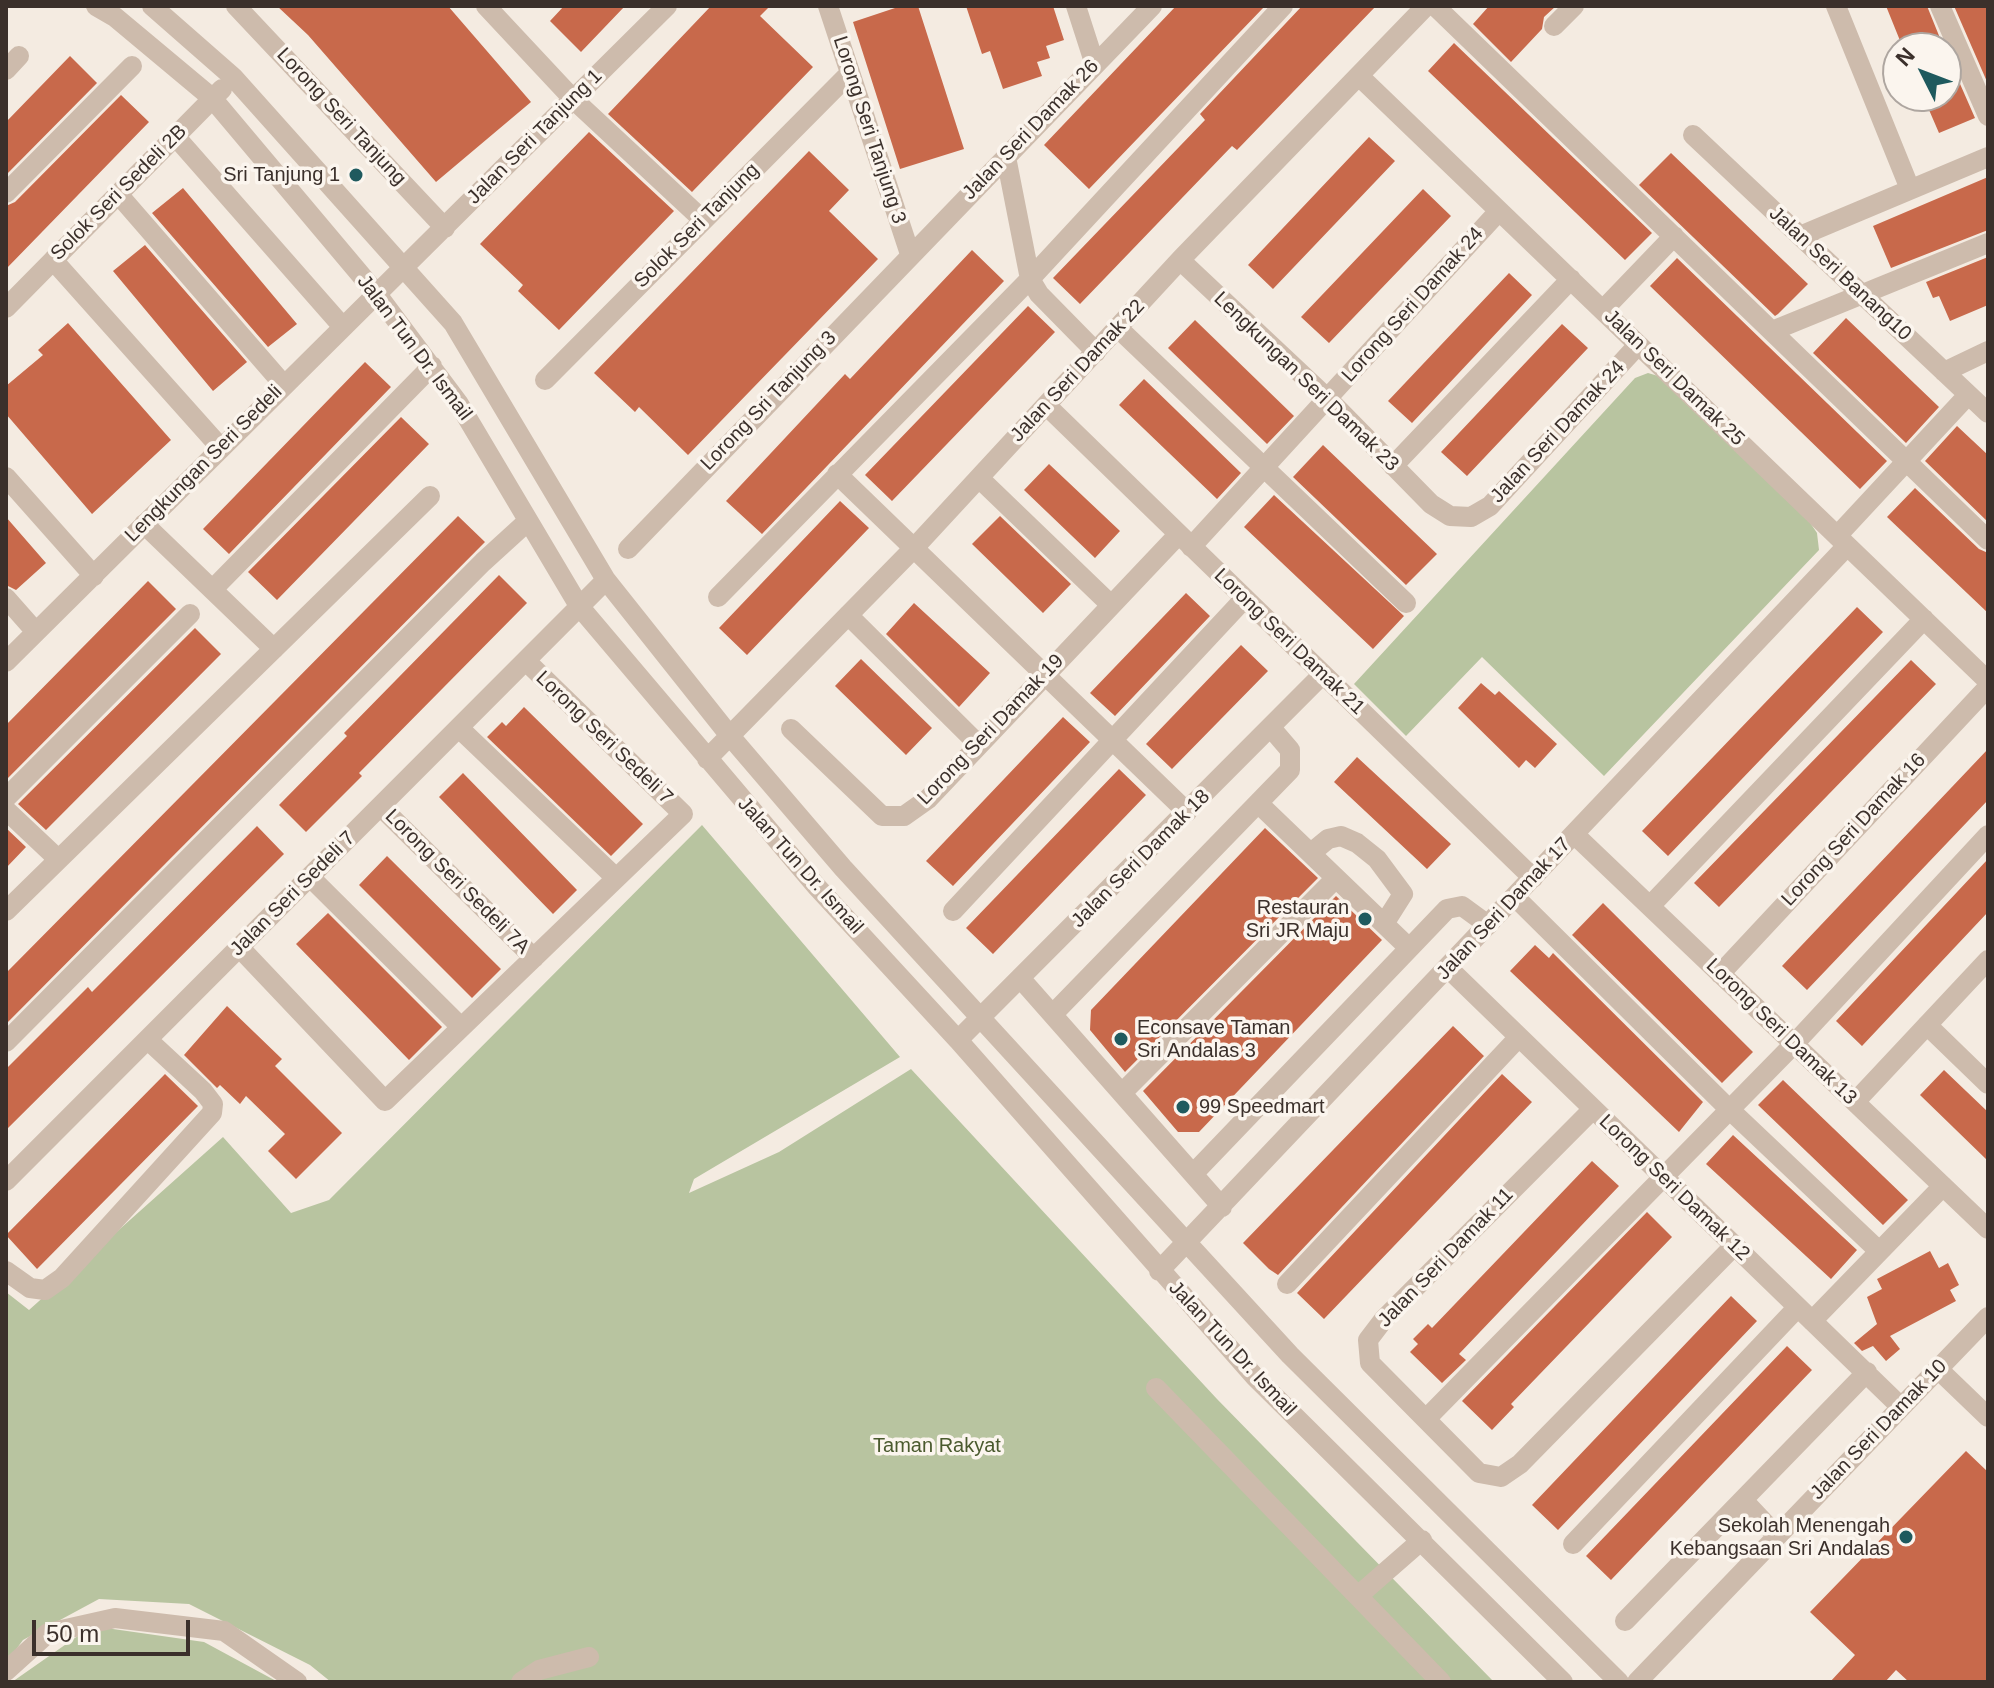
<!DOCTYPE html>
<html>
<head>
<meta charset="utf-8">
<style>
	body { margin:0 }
	#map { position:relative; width:1994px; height:1688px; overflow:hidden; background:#f4ebe1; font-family:Arial,sans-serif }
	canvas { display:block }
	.frame { position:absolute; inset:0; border:8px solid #3b302b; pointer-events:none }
	.north { position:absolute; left:1882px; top:32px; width:80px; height:80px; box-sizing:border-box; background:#fbf5ee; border:2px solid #aea6a0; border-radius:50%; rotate:312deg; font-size:22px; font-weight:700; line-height:32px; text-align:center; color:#3b302b }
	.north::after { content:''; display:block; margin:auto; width:28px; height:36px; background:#1f5a5e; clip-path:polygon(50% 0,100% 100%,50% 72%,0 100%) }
	.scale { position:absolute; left:32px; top:1620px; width:158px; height:36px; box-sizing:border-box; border:4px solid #3b302b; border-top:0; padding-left:10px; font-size:24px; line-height:28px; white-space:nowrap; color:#3b302b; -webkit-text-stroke:6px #fbf5ee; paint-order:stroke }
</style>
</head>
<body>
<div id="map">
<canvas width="1994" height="1688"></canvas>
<div class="frame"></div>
<div class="north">N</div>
<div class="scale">50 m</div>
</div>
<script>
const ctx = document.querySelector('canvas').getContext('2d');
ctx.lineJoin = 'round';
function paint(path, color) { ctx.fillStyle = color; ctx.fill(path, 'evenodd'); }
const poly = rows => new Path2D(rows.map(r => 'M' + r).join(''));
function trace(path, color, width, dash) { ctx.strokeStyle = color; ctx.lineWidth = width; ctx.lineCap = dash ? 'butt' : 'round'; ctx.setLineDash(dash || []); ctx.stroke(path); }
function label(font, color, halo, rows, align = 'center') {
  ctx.font = font + ' Arial,sans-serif'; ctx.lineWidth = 7; ctx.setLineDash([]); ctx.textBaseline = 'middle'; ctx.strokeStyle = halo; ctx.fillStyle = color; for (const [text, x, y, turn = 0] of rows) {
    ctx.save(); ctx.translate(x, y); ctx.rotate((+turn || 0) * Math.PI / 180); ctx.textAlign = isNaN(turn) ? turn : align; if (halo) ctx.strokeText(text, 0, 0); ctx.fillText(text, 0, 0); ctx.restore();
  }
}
paint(poly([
	[1648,373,1665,378,1803,512,1817,533,1819,550,1604,776,1482,657,1406,736,1354,684,1635,378],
	[702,825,900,1057,694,1179,689,1193,779,1152,911,1069,1217,1399,1494,1682,331,1682,310,1665,189,1604,99,1599,23,1640,6,1663,6,1292,29,1310,223,1137,291,1213,329,1200],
	[92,1626,204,1642,278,1682,12,1682]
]), '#b8c4a0');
paint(poly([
	[277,6,448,6,531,102,436,182,308,35],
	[564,6,625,6,581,52,550,21],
	[711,6,770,6,760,16,813,67,692,192,608,114],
	[901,6,918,6,964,149,900,169,853,22],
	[966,6,1053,6,1064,40,1046,46,1050,58,1037,62,1042,76,1003,89,990,51,982,54],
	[1176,6,1264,7,1089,189,1044,145],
	[1302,6,1376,6,1237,150,1232,146,1080,304,1053,278,1205,120,1200,114],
	[1489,6,1556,6,1544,17,1542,29,1511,62,1473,24],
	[1886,6,1927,6,1944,48,1903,48],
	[1954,6,1988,6,1988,84],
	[1454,43,1652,233,1625,260,1428,71],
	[1946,52,1975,118,1939,133,1923,96,1946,96],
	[70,56,97,83,6,175,6,122],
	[121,95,149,122,6,269,6,206,15,202],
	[589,132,674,211,559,330,518,291,523,285,480,244],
	[1369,137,1395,161,1273,289,1248,265],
	[809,151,849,190,829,211,878,259,688,455,639,407,635,412,594,373],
	[1671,153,1808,284,1778,314,1775,316,1639,185],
	[1988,177,1988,230,1891,268,1873,226],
	[183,188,297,324,268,347,152,213],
	[1423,189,1451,216,1329,343,1301,317],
	[145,245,247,362,213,391,113,271],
	[972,250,1004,281,762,534,726,501,845,374,850,379],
	[1988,257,1988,305,1950,321,1939,296,1933,298,1926,282],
	[1677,258,1887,461,1860,489,1650,286],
	[1509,273,1532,295,1412,423,1388,401],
	[1028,306,1055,332,892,501,865,475],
	[1846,318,1939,407,1906,443,1813,353],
	[1195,320,1294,416,1267,444,1168,348],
	[68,323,171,440,92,514,6,414,6,386,43,355,38,350],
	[1562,324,1588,348,1467,476,1441,452],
	[365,362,391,387,229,554,203,529],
	[1144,379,1241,473,1217,499,1119,405],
	[401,417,429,444,277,600,248,572],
	[1957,426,1988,455,1988,522,1925,461],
	[1323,445,1437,554,1406,585,1293,477],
	[1049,464,1120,531,1095,558,1024,490],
	[1915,488,1979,549,1988,553,1988,613,1887,517],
	[1274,495,1404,616,1373,649,1244,527],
	[840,501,869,528,747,655,719,628],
	[458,516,485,542,6,1024,6,973],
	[1000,516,1071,584,1043,613,972,544],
	[6,517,46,563,16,590,6,585],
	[499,575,527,603,359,773,362,776,306,832,279,805,347,736,344,733],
	[148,581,176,609,6,780,6,725],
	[1186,593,1210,616,1115,716,1090,693],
	[914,603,990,673,959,707,886,634],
	[1857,607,1883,632,1668,856,1642,831],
	[195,628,221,654,46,830,18,804],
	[1241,645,1268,671,1172,769,1146,744],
	[861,659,932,728,906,755,835,686],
	[1911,660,1936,684,1719,907,1694,883],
	[1481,683,1495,695,1499,691,1557,744,1535,768,1526,760,1519,768,1458,708],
	[524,707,643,824,611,856,487,737,502,722,506,726],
	[1063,717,1090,742,953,886,926,861],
	[1988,749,1988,800,1807,990,1782,966],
	[1357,757,1451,844,1427,869,1334,782],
	[1119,769,1146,795,993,954,966,928],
	[463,773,577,890,553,914,439,797],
	[257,826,284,854,6,1130,6,1069,88,987,92,992],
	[6,828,26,847,6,868],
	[1265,828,1318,878,1125,1072,1090,1030,1091,1010],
	[387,856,501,969,472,998,359,885],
	[1988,859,1988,912,1862,1046,1836,1021],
	[1336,896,1382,940,1199,1132,1178,1132,1143,1091],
	[1603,903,1753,1052,1722,1083,1572,935],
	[328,913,442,1027,409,1060,296,944],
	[1535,945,1549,958,1553,953,1703,1102,1679,1132,1510,971],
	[227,1006,282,1059,275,1066,342,1133,296,1179,268,1151,285,1134,246,1096,240,1104,220,1085,217,1088,184,1055],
	[1453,1026,1484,1056,1278,1275,1269,1269,1243,1243],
	[1944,1070,1988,1112,1988,1161,1920,1095],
	[165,1074,198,1106,37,1269,6,1235],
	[1502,1074,1532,1102,1324,1319,1297,1293],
	[1783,1080,1908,1200,1883,1225,1758,1105],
	[1733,1135,1857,1250,1831,1279,1706,1164],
	[1592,1161,1619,1186,1459,1354,1466,1360,1442,1383,1410,1352,1418,1344,1413,1339,1428,1324,1432,1328],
	[1647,1212,1672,1237,1511,1404,1514,1407,1492,1430,1462,1401],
	[1930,1251,1939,1268,1948,1263,1959,1285,1950,1290,1956,1301,1890,1336,1900,1349,1886,1361,1873,1346,1862,1351,1854,1343,1877,1324,1867,1297,1882,1289,1877,1279],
	[1731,1296,1757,1321,1558,1530,1532,1505],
	[1787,1346,1812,1370,1611,1580,1586,1556],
	[1966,1451,1988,1472,1988,1682,1909,1682,1896,1670,1885,1682,1830,1682,1855,1655,1810,1612]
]), '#c8694b');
trace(poly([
	[96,6,115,17,212,98,376,293,459,404,579,606,817,887,958,1040,1255,1377,1563,1682],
	[152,6,233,77,453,323,606,580,730,736,843,868,1290,1355,1619,1682],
	[236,6,445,228],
	[486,6,573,99,703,220],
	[828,6,910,254],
	[1076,6,1095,65],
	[1435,6,1988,540],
	[1836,6,1910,189],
	[1940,6,1988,116],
	[1554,26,1574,6],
	[6,70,19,56],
	[1359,76,1988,681],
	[1693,135,1988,413],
	[175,136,342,326],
	[1006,157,1030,279,1039,294,1096,352],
	[6,193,132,66],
	[118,194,283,384],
	[1800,236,1988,157],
	[53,260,220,447],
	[1180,260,1328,399,1431,504,1450,516,1471,517,1490,506,1638,345],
	[6,308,222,89],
	[1603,310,1674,236],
	[1118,328,1406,603],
	[1772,331,1988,243],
	[1944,372,1988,351],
	[545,380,850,73],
	[1047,406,1533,878],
	[1393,466,1571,279],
	[837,474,1187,812],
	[6,477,94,576],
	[979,478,1111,605],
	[144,524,274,649],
	[1837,536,1968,395],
	[1191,547,1499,211],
	[628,549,1152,6],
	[213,589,432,366],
	[718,597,1030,279,1283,6],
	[6,598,36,632],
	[848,615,979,745],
	[6,662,667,6],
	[459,728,616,878],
	[791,729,882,816,904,816,928,799,1178,535],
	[707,759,914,548,1180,260,1426,6],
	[6,798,190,614],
	[1258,803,1408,947],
	[381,807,534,958],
	[6,810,58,859],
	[1574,834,1988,1229],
	[1311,853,1328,839,1341,836,1357,843,1377,859,1403,894,1384,924],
	[310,877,461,1027],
	[1515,897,1729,1109,1879,1251],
	[1650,906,1924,619],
	[6,911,430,496],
	[953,911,1245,598],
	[240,948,385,1101,683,814,526,661],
	[1448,968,1901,1407],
	[1720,974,1988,687],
	[1021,979,1222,1207],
	[1054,1013,1290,770,1290,750,1272,729],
	[1927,1025,1988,1084],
	[958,1040,1322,675],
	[6,1042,483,562,528,521],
	[1123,1092,1336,878],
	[1855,1102,1988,960],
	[1593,1109,1384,1319,1368,1340,1370,1363,1479,1473,1501,1477,1520,1464,1734,1246],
	[1194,1173,1447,909,1462,906,1488,925],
	[6,1181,606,580],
	[6,1271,30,1288,45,1290,62,1278,212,1113,213,1104,203,1091,148,1040],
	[1159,1271,1847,546],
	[1287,1284,1519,1037],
	[1812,1321,1943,1186],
	[1938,1369,1988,1417],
	[1156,1388,1441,1682],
	[1426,1419,1794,1044,1988,835],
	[1744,1501,1777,1536],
	[1573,1544,1797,1308],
	[1359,1595,1422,1540],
	[1625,1621,1867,1372],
	[6,1671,48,1633,115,1618,224,1631,297,1682],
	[521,1682,539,1670,589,1657],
	[1637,1682,1988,1317]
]), '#cdbbac', 20);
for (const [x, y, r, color] of [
	[356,175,8,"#1f5a5e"],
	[1365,919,8,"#1f5a5e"],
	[1121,1039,8,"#1f5a5e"],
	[1183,1107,8,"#1f5a5e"],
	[1906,1537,8,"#1f5a5e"]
]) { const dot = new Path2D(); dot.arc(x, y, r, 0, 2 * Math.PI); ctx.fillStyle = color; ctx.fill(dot); trace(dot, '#fbf5ee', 3); }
label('20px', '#3b302b', '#fbf5ee', [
	["Lorong Seri Tanjung",341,117,47],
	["Lorong Seri Tanjung 3",869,130,72],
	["Jalan Seri Damak 26",1031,130,-46],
	["Jalan Seri Tanjung 1",535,137,-45],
	["Solok Seri Sedeli 2B",119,193,-45],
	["Solok Seri Tanjung",697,226,-45],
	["Jalan Seri Banang10",1840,274,43],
	["Lorong Seri Damak 24",1413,305,-48],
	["Jalan Tun Dr. Ismail",414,348,53],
	["Jalan Seri Damak 22",1078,371,-47],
	["Jalan Seri Damak 25",1674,378,44],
	["Lengkungan Seri Damak 23",1306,382,44],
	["Lorong Sri Tanjung 3",769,401,-46],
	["Jalan Seri Damak 24",1558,432,-47],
	["Lengkungan Seri Sedeli",204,464,-45],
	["Lorong Seri Damak 21",1289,642,44],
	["Lorong Seri Damak 19",991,730,-46],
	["Lorong Seri Sedeli 7",604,738,44],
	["Lorong Seri Damak 16",1854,830,-47],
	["Jalan Seri Damak 18",1141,859,-45],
	["Jalan Tun Dr. Ismail",800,866,48],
	["Lorong Seri Sedeli 7A",457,882,45],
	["Jalan Seri Sedeli 7",293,894,-45],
	["Jalan Seri Damak 17",1504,909,-47],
	["Lorong Seri Damak 13",1781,1032,44],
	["Lorong Seri Damak 12",1674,1188,44],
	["Jalan Seri Damak 11",1446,1258,-46],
	["Jalan Tun Dr. Ismail",1232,1349,47],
	["Jalan Seri Damak 10",1879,1430,-46]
]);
label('20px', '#3b302b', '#fbf5ee', [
	["Sri Tanjung 1",340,175],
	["Restauran",1349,908],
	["Sri JR Maju",1349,931],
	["Econsave Taman",1137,1028,"left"],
	["Sri Andalas 3",1137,1051,"left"],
	["99 Speedmart",1199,1107,"left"],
	["Sekolah Menengah",1890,1526],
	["Kebangsaan Sri Andalas",1890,1549]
], 'right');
label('20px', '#4a5a2e', '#fbf5ee', [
	["Taman Rakyat",937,1446]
]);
</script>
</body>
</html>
